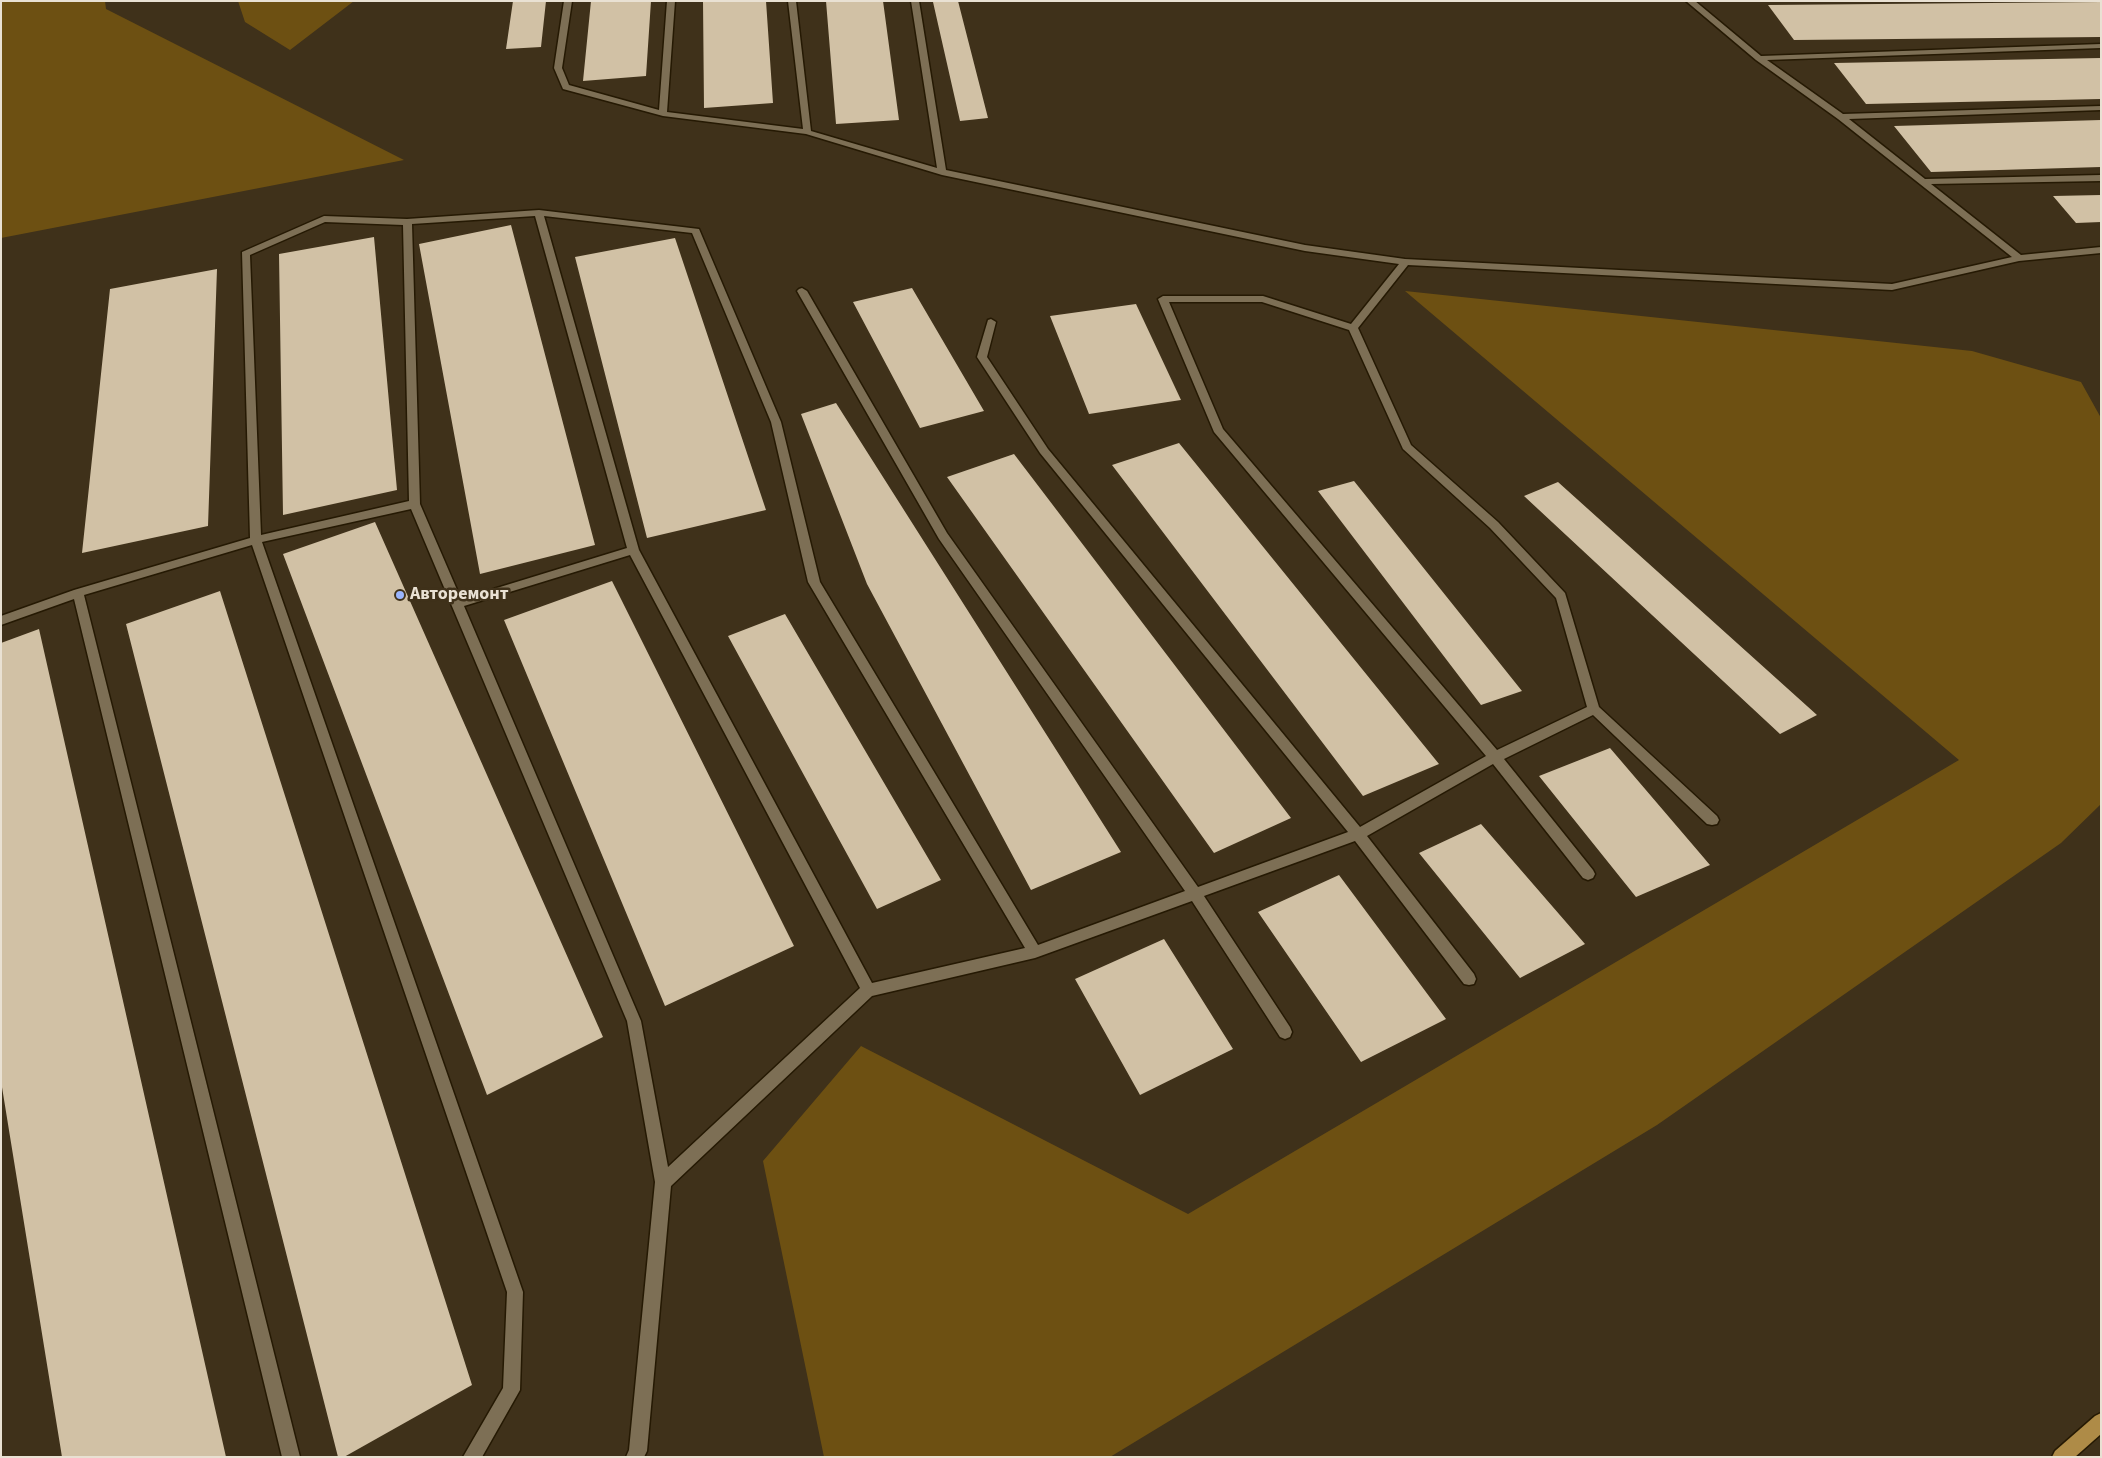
<!DOCTYPE html>
<html>
<head>
<meta charset="utf-8">
<style>
	body { margin:0 }
	#map { position:relative; width:2102px; height:1458px; overflow:hidden; background:#3f311a; font-family:"Source Sans 3",sans-serif }
	canvas { display:block }
	.frame { position:absolute; inset:0; border:2px solid #e9e1d3; pointer-events:none }
</style>
</head>
<body>
<div id="map">
<canvas width="2102" height="1458"></canvas>
<div class="frame"></div>
</div>
<script>
const ctx = document.querySelector('canvas').getContext('2d');
ctx.lineJoin = 'round';
function paint(path, color) { ctx.fillStyle = color; ctx.fill(path, 'evenodd'); }
const poly = rows => new Path2D(rows.map(r => 'M' + r).join(''));
function trace(path, color, width, dash) { ctx.strokeStyle = color; ctx.lineWidth = width; ctx.lineCap = dash ? 'butt' : 'round'; ctx.setLineDash(dash || []); ctx.stroke(path); }
function label(font, color, halo, rows, align = 'center') {
  ctx.font = font + ' "Source Sans 3",sans-serif'; ctx.lineWidth = 5; ctx.setLineDash([]); ctx.textBaseline = 'middle'; ctx.strokeStyle = halo; ctx.fillStyle = color; for (const [text, x, y, turn = 0] of rows) {
    ctx.save(); ctx.translate(x, y); ctx.rotate((+turn || 0) * Math.PI / 180); ctx.textAlign = isNaN(turn) ? turn : align; if (halo) ctx.strokeText(text, 0, 0); ctx.fillText(text, 0, 0); ctx.restore();
  }
}
paint(poly([
	[1,1,105,1,106,9,404,160,1,238],
	[238,1,354,1,290,50,245,22],
	[1405,291,1972,351,2081,382,2101,418,2101,804,2061,843,1657,1125,1110,1457,824,1457,763,1161,861,1046,1188,1214,1959,760]
]), '#6d5012');
paint(poly([
	[513,1,546,1,541,47,506,49],
	[591,1,651,1,646,76,583,81],
	[703,1,766,1,773,103,704,108],
	[826,1,883,1,899,120,836,124],
	[958,1,988,118,960,121,933,2],
	[2101,2,2101,37,1794,40,1768,5],
	[2101,58,2101,99,1866,104,1834,63],
	[2101,120,2101,167,1931,172,1894,126],
	[2101,195,2101,222,2076,223,2053,196],
	[511,225,595,545,480,574,419,244],
	[374,237,397,490,283,515,279,254],
	[675,238,766,510,647,538,575,257],
	[217,269,208,526,82,553,110,289],
	[912,288,984,411,920,428,853,302],
	[1136,304,1181,400,1089,414,1050,316],
	[836,403,1121,852,1031,890,867,584,801,414],
	[1179,443,1439,764,1363,796,1112,465],
	[1014,454,1291,818,1214,853,947,477],
	[1354,481,1522,691,1481,705,1318,491],
	[1558,482,1817,715,1780,734,1524,496],
	[375,522,603,1037,487,1095,283,554],
	[612,581,794,946,665,1006,504,620],
	[220,591,472,1385,344,1457,338,1457,126,624],
	[785,614,941,880,877,909,728,636],
	[39,629,226,1457,62,1457,1,1081,1,643],
	[1610,748,1710,865,1636,897,1539,776],
	[1481,824,1585,944,1520,978,1419,853],
	[1339,875,1446,1019,1361,1062,1258,912],
	[1164,939,1233,1049,1140,1095,1075,979]
]), '#d1c1a5');
const service = poly([
	[564,1,572,1,562,68,569,85,659,110,667,1,675,1,667,112,803,129,788,1,796,1,811,131,937,168,911,1,919,1,946,170,1305,245,1405,259,1892,284,2012,257,1838,119,1756,60,1686,1,1695,1,1761,56,2101,44,2101,48,1767,60,1843,114,2101,106,2101,110,1849,119,1925,179,2101,175,2101,181,1931,184,2021,255,2101,247,2101,253,2019,261,1892,290,1408,265,1358,328,1411,445,1498,522,1565,593,1599,707,1717,816,1719,820,1717,824,1712,825,1707,824,1593,715,1504,759,1593,870,1595,874,1593,878,1588,880,1583,878,1493,764,1367,836,1474,974,1476,979,1474,984,1469,985,1464,984,1355,841,1204,896,1290,1027,1292,1032,1290,1037,1285,1039,1280,1037,1192,901,1035,958,872,996,671,1186,647,1451,644,1457,626,1457,629,1450,655,1182,627,1021,411,509,262,542,523,1292,520,1390,482,1457,463,1457,503,1388,507,1292,252,545,84,595,300,1457,282,1457,74,599,1,625,1,616,74,590,250,538,242,252,324,216,407,219,539,210,699,229,781,422,820,582,1038,945,1185,891,939,539,797,291,799,289,802,288,807,291,947,533,1198,887,1348,832,1040,453,977,357,988,320,991,319,996,322,987,357,1048,449,1360,827,1486,756,1214,432,1158,299,1163,296,1263,296,1351,324,1399,264,1305,251,942,175,806,134,663,116,563,89,554,68,564,1],
	[535,216,627,548,461,599,420,504,412,224,535,216],
	[544,216,692,233,771,422,808,582,1025,948,872,983,639,550,544,216],
	[325,222,403,225,409,501,261,535,250,255,325,222],
	[1169,302,1262,302,1349,330,1403,449,1490,528,1556,598,1587,707,1497,750,1223,429,1169,302],
	[630,555,860,988,668,1167,641,1021,464,606,630,555]
]);
const primary = poly([
	[2101,1413,2101,1434,2075,1457,2052,1457,2055,1451,2095,1416,2101,1413]
]);
trace(service, '#251903', 3);
trace(primary, '#251903', 3);
paint(service, '#7d6f55');
paint(primary, '#ae8b47');
for (const [x, y, r, color] of [
	[400,595,5,"#9ab5fd"]
]) { const dot = new Path2D(); dot.arc(x, y, r, 0, 2 * Math.PI); ctx.fillStyle = color; ctx.fill(dot); trace(dot, '#3f311a', 2); }
label('bold 18px', '#e9e1d3', '#3f311a', [
	["Авторемонт",410,595]
], 'left');
</script>
</body>
</html>
